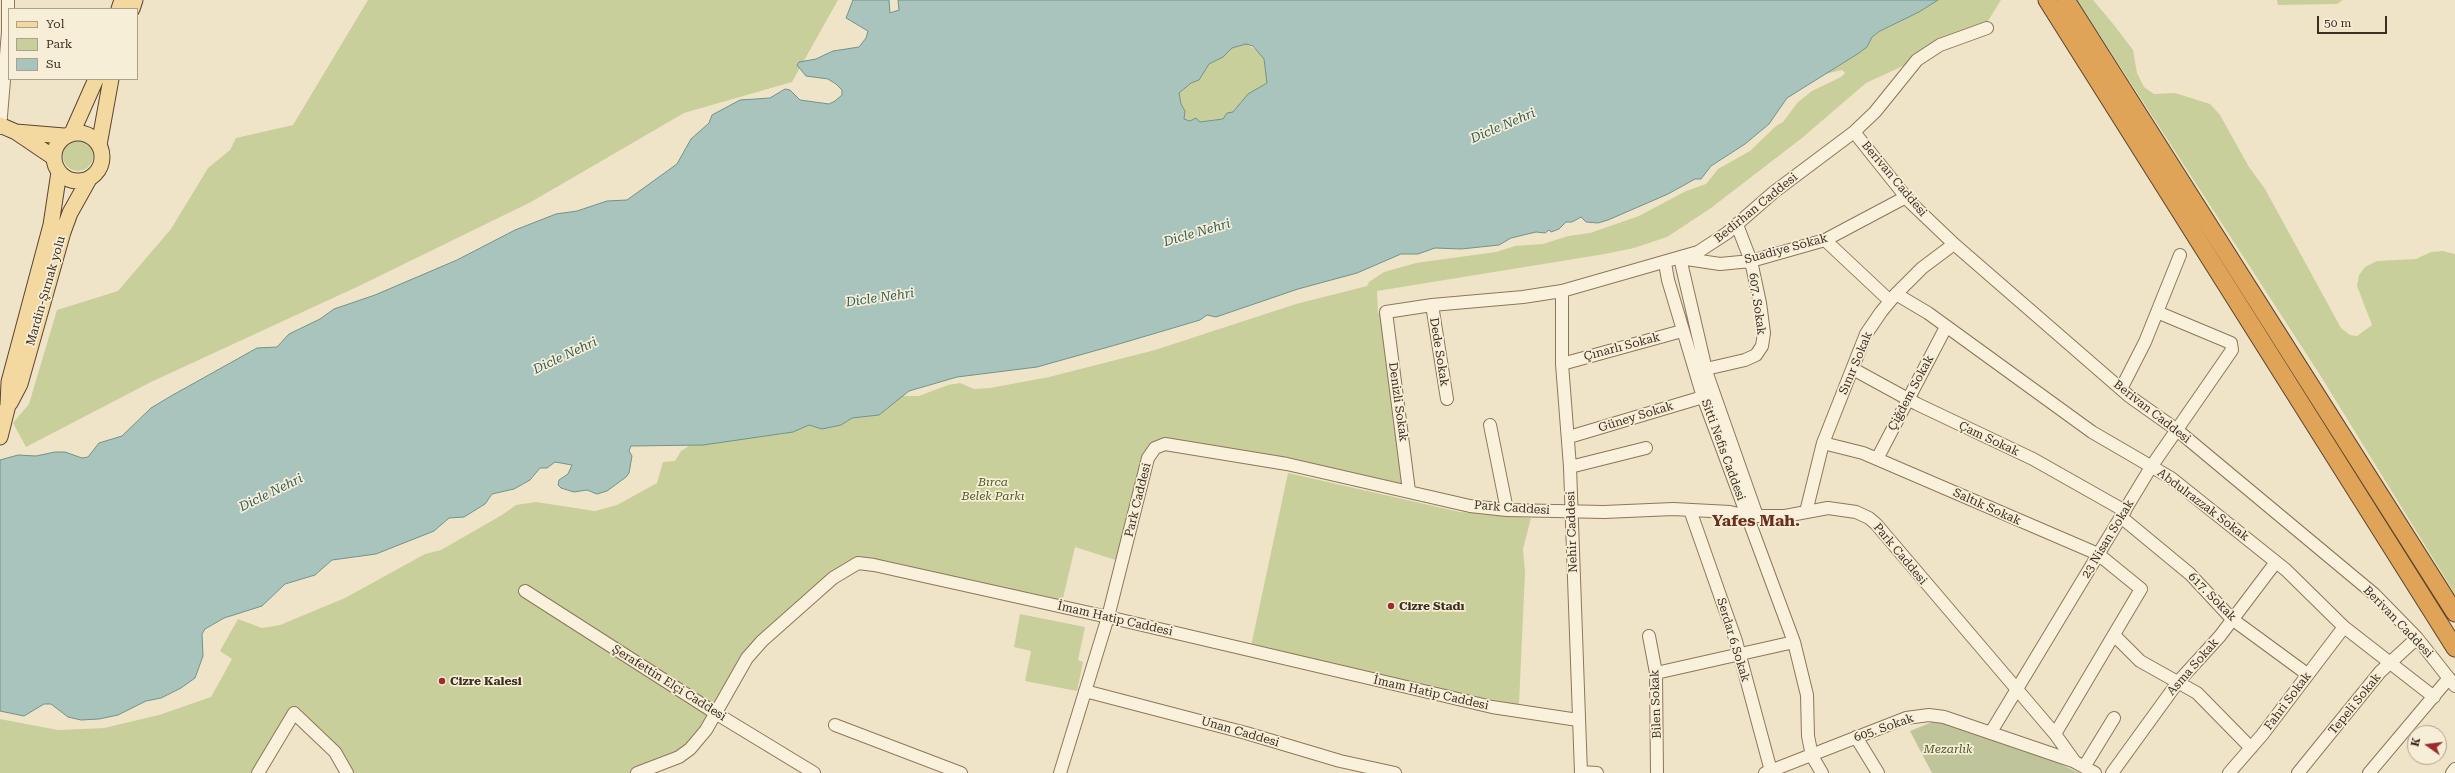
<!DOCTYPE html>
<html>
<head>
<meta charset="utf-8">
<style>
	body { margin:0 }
	#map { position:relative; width:2455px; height:773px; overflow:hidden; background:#f0e4c8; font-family:"Roboto Serif",serif }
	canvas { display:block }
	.legend { position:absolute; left:8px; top:8px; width:130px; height:72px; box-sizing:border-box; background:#f7eed8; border:1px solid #ada18e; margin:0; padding:5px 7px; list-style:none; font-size:12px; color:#3d2e20 }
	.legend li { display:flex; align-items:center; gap:8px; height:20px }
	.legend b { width:20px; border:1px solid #ada18e }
	.north { position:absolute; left:2407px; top:725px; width:40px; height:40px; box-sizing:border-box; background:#f7eed8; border:1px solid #ada18e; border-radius:50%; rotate:284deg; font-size:11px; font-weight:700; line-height:16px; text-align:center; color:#3d2e20 }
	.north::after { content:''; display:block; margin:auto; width:14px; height:18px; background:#9e2a2b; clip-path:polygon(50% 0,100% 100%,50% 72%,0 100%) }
	.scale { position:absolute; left:2317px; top:16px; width:70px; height:18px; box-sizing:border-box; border:2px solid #3d2e20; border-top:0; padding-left:5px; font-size:12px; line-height:14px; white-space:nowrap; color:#3d2e20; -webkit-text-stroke:3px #f7eed8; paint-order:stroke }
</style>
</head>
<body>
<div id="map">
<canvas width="2455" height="773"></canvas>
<ul class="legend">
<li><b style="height:5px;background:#f3d9a0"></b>Yol</li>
<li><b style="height:11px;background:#c9cf9b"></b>Park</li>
<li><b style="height:11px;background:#a9c4bc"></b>Su</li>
</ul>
<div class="north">K</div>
<div class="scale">50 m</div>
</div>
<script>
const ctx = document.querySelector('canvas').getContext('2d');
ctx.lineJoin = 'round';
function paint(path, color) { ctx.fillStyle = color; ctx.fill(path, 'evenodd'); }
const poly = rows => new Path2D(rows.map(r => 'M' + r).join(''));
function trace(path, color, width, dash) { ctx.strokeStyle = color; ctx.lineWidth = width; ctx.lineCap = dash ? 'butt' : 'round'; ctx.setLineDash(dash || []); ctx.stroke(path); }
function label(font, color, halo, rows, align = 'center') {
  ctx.font = font + ' "Roboto Serif",serif'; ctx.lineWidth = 3.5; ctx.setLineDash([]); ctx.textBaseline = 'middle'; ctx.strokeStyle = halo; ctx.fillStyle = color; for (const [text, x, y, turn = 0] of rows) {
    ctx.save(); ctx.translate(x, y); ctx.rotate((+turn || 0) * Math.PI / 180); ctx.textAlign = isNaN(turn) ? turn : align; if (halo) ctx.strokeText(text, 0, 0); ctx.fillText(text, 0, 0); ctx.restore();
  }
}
paint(poly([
	[368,0,838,0,792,82,684,113,531,202,359,286,151,382,26,447,13,423,29,404,57,310,118,291,171,229,208,168,230,150,236,138,293,125],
	[1938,0,2001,0,1983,29,1866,83,1802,138,1711,208,1667,237,1634,248,1605,254,1377,291,1378,313,1386,312,1409,491,1155,448,1122,562,1075,547,1061,607,858,563,762,641,697,740,637,773,347,773,294,714,258,773,0,773,0,719,58,730,104,728,159,715,211,697,232,659,220,651,238,619,262,628,280,625,345,598,425,554,441,550,502,515,516,505,536,502,595,511,617,505,657,483,663,462,675,461,681,451,692,444,703,445,732,439,783,434,809,425,819,428,841,425,852,418,879,415,901,396,919,396,948,385,960,383,974,389,990,388,1049,377,1155,350,1296,304,1367,286,1369,282,1384,272,1416,263,1496,252,1515,246,1543,244,1568,236,1590,233,1639,216,1686,191,1706,184,1718,169,1750,151,1776,126,1783,122,1798,102,1812,91,1841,77,1845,73,1842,70,1821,75,1839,66,1867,47,1872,37,1880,31,1919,12],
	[2077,0,2093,0,2114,25,2133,50,2137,73,2144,87,2154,94,2175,93,2210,104,2220,115,2249,167,2265,189,2341,328,2350,335,2357,336,2372,325,2357,286,2359,275,2365,267,2377,261,2416,259,2431,252,2443,251,2455,254,2455,594,2320,375],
	[2277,0,2343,0,2337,4,2278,5],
	[1246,44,1257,50,1264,59,1267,83,1248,94,1233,112,1223,119,1200,122,1184,119,1185,111,1181,104,1179,93,1190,83,1199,80,1209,64,1223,57,1232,48],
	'63 156a15 15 0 1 1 30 0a15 15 0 1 1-30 0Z',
	[1288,473,1460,512,1531,518,1523,549,1525,572,1519,705,1437,689,1251,646],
	[1020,614,1085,627,1078,660,1083,662,1077,691,1025,681,1031,651,1014,647]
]), '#c9cf9b');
paint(poly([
	[1932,722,1943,722,2033,751,2079,773,1932,773,1910,731]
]), '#bfc49a');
const water = poly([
	[853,0,889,0,890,13,899,10,898,0,1938,0,1919,12,1880,31,1872,37,1867,47,1859,53,1787,98,1769,124,1745,144,1711,166,1701,179,1695,179,1668,194,1608,220,1598,223,1586,222,1581,217,1572,222,1566,222,1559,229,1551,232,1549,230,1545,233,1536,232,1511,238,1499,245,1461,249,1435,248,1418,254,1401,254,1357,273,1298,289,1216,317,1207,315,1200,320,1119,344,1037,367,957,377,909,391,879,415,852,418,841,425,822,429,809,425,793,432,703,445,631,446,629,451,632,456,629,473,626,477,607,491,597,494,587,490,574,492,561,488,558,485,559,480,568,474,572,465,555,462,547,468,540,468,530,480,514,489,492,494,485,504,464,517,449,518,434,531,376,554,332,560,315,575,285,584,262,606,224,618,205,629,202,634,203,656,195,678,181,688,161,698,146,701,118,715,99,719,81,720,68,717,51,704,44,704,24,716,0,711,0,460,18,455,36,456,55,452,65,452,82,458,88,457,99,443,122,436,151,408,171,396,257,348,277,347,289,334,320,319,334,309,375,295,457,260,515,230,556,214,577,211,607,201,627,200,677,164,691,139,709,123,712,115,740,100,770,98,785,89,790,90,800,100,829,104,835,101,842,95,842,90,836,84,828,79,806,76,797,65,799,62,816,59,833,51,859,47,866,38,868,31,846,18,853,0],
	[1246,44,1253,46,1264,59,1267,83,1248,94,1233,112,1227,113,1223,119,1200,122,1196,118,1190,121,1184,119,1185,111,1181,104,1179,93,1191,83,1199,80,1209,64,1223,57,1232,48,1246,44]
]);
paint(water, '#a9c4bc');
trace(water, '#6f938a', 1);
const minor = poly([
	[0,128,8,32,8,0],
	[1854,132,1910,202,1954,244,2129,396,2177,430,2374,594,2417,638,2455,686],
	[1825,240,1890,301],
	[1665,263,1668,280,1703,397,1794,642,1807,695,1808,736,1812,756,1822,773],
	[1562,291,1562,364,1570,467,1581,773],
	[1896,294,1928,313,2092,432,2171,478,2286,570,2344,627,2434,697],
	[1432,305,1447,399],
	[1562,364,1682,331],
	[1706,369,1745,360,1756,355,1762,346,1764,333,1760,303,1751,261,1737,225],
	[1853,369,1917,404,2033,459,2125,511],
	[2121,389,2145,342,2180,255],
	[1490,425,1507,510],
	[1569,437,1703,397],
	[1823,443,1863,453,2098,554,2141,589,2055,734],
	[1877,459,1946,327],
	[1570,467,1646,448],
	[1409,491,1386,312,1432,305,1523,297,1562,291,1698,252,1727,233,1774,192,1854,132,1875,112,1917,60,1940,45,1987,28],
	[1690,510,1736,641,1771,771],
	[1806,512,1823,443,1866,334,1881,312,1896,294,1922,268,1954,244],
	[1757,516,1707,374,1680,258,1720,264,1751,261,1825,240,1906,197],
	[2121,517,2190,574,2232,619,2307,674],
	[525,591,717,714,814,773],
	[2114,635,2140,661,2197,693,2251,748],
	[1649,636,1656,673,1657,773],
	[1656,673,1794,642],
	[1085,691,1246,733,1340,761,1395,773],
	[835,725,961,773],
	[1991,732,2151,467,2232,350,2231,343,2157,312],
	[1856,737,1878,773],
	[2084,767,2114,718],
	[1581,772,1597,773],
	[258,773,294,713,335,752,347,773],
	[637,773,679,757,690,749,706,730,747,658,762,641,833,578,858,563,874,565,1108,617,1492,707,1578,720],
	[1060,773,1108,617,1148,458,1155,448,1165,444,1287,464,1470,506,1507,510,1604,512,1673,509,1730,512,1747,516,1785,516,1828,508,1856,512,1869,518,1876,524,2055,734,2075,762,2095,773],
	[1765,773,1906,718,1929,715,1944,717,2073,761],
	[2112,773,2178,682,2220,636,2276,562],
	[2229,773,2262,735,2344,627],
	[2298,773,2380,672,2417,638],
	[2369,773,2449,678],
	[2452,773,2455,769]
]);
const major = poly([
	[119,9,122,0],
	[132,9,135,0],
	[0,125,16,132],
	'54 157a24 24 0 1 1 48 0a24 24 0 1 1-48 0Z',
	[72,133,96,79],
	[99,145,111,79],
	[53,157,16,132,64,136],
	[10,403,20,384,63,232,70,213,89,179],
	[0,437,8,405,9,382,51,225,59,172]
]);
const highway = poly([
	[2047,0,2455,648],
	[2066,0,2455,613]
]);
trace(minor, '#8d765c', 14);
trace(major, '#5b4430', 17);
trace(highway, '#5b4430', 19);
trace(minor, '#faf1dc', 12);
trace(major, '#f3d9a0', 15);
trace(highway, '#e0a458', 17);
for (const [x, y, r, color] of [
	[1391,606,4,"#9e2a2b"],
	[442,681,4,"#9e2a2b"]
]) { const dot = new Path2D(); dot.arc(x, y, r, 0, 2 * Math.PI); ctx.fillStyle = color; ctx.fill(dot); trace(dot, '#f7eed8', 1.5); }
label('12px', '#3d2e20', '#f7eed8', [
	["Berivan Caddesi",1894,179,50],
	["Bedirhan Caddesi",1756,208,-39],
	["Suadiye Sokak",1786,249,-15],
	["Mardin-Şırnak yolu",46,291,-74],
	["607. Sokak",1757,304,82],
	["Çınarlı Sokak",1622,347,-15],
	["Dede Sokak",1439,352,81],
	["Sınır Sokak",1856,363,-67],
	["Çiğdem Sokak",1911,393,-62],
	["Denizli Sokak",1398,402,82],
	["Berivan Caddesi",2152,412,38],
	["Güney Sokak",1636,417,-17],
	["Çam Sokak",1989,439,25],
	["Sitti Nefis Caddesi",1723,450,70],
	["Park Caddesi",1138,500,-76],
	["Abdulrazzak Sokak",2203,505,37],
	["Saltık Sokak",1987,507,24],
	["Park Caddesi",1512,508,4],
	["Nehir Caddesi",1572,532,-92],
	["23 Nisan Sokak",2108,539,-59],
	["Park Caddesi",1900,554,50],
	["617. Sokak",2212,597,45],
	["İmam Hatip Caddesi",1115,619,13],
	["Berivan Caddesi",2398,622,46],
	["Serdar 6 Sokak",1733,640,73],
	["Asma Sokak",2193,667,-49],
	["Şerafettin Elçi Caddesi",669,683,32],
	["İmam Hatip Caddesi",1431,693,13],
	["Fahri Sokak",2288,701,-53],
	["Bilen Sokak",1656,704,-92],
	["Tepeli Sokak",2355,704,-51],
	["605. Sokak",1884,728,-19],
	["Unan Caddesi",1240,732,16]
]);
label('italic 12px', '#4d5a26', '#f7eed8', [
	["Bırca",993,482],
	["Belek Parkı",993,496],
	["Mezarlık",1948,749]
]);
label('bold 12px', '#3d2e20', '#f7eed8', [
	["Cizre Stadı",1399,606],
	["Cizre Kalesi",450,681]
], 'left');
label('italic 13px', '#2f5d5a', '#f7eed8', [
	["Dicle Nehri",1503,126,-23],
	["Dicle Nehri",1197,233,-16],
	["Dicle Nehri",880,298,-8],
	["Dicle Nehri",565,356,-25],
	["Dicle Nehri",271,493,-26]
]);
label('bold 16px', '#6b2e1e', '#f7eed8', [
	["Yafes Mah.",1756,521]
]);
</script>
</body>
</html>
